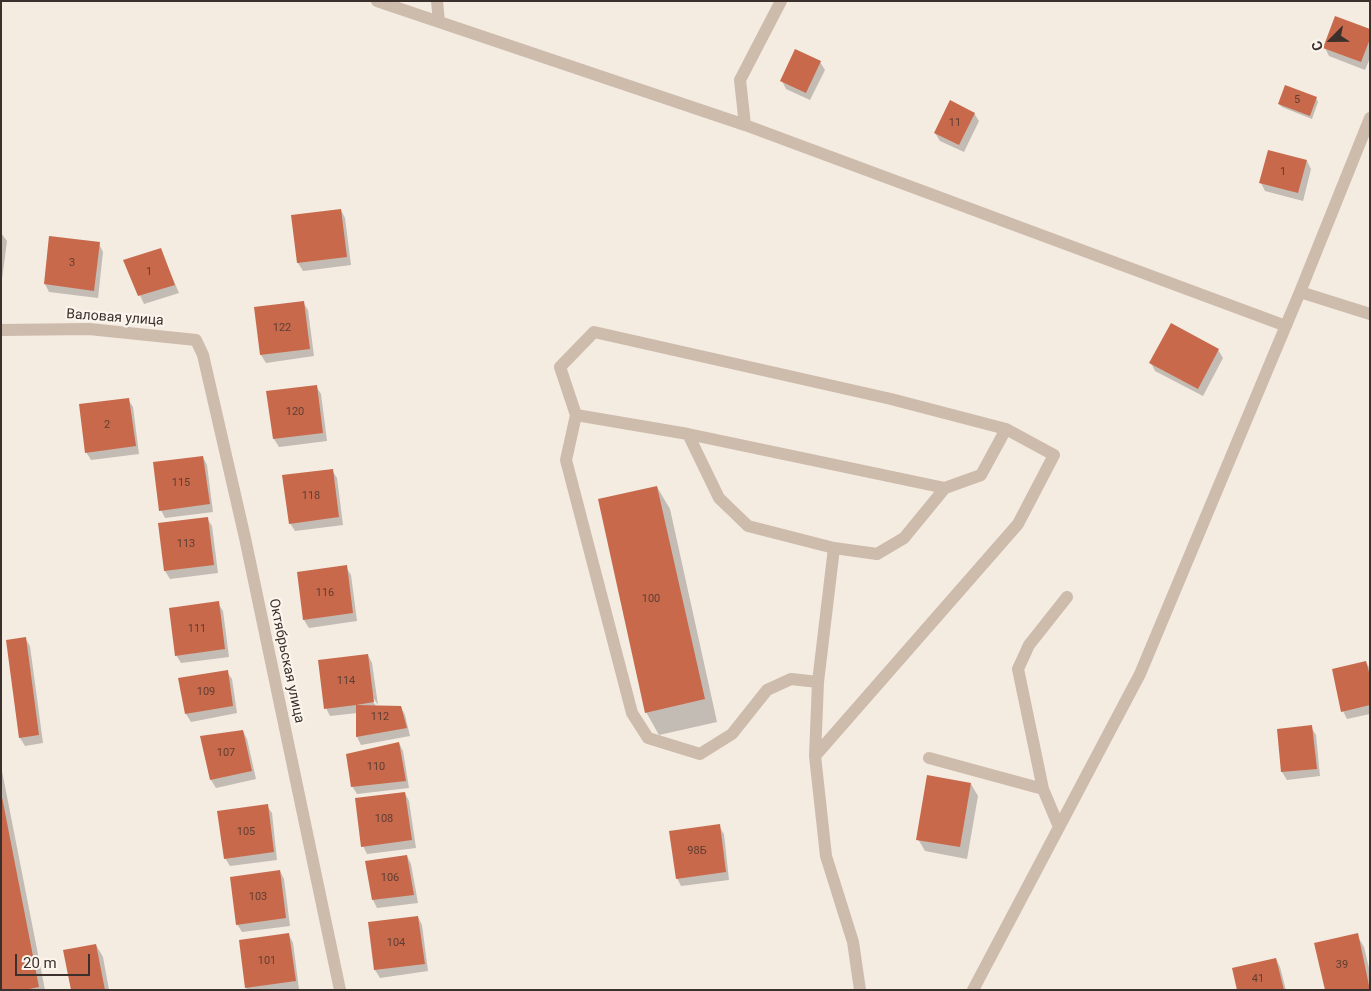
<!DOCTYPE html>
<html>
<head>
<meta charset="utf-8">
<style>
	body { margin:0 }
	#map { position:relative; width:1371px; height:991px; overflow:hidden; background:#f4ebe1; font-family:Roboto,sans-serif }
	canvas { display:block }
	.frame { position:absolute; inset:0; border:2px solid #3b302b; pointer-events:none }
	.north { position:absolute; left:1306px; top:15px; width:50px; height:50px; -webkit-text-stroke:4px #fbf5ee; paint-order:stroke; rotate:247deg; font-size:14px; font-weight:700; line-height:20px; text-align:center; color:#3b302b }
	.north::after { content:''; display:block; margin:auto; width:18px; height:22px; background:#3b302b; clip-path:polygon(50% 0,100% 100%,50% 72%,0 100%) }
	.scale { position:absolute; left:15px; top:954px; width:75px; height:22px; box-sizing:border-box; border:2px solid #3b302b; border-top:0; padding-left:6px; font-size:15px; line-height:18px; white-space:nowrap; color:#3b302b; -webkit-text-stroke:4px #fbf5ee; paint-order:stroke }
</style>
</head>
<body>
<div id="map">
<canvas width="1371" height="991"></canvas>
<div class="frame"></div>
<div class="north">С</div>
<div class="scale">20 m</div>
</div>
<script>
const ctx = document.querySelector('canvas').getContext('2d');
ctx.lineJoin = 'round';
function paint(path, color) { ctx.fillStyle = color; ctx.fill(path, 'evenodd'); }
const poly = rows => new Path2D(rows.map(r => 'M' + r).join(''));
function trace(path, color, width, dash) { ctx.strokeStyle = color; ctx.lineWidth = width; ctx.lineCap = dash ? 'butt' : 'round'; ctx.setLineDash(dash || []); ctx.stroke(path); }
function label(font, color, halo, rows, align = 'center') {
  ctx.font = font + ' Roboto,sans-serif'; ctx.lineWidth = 4.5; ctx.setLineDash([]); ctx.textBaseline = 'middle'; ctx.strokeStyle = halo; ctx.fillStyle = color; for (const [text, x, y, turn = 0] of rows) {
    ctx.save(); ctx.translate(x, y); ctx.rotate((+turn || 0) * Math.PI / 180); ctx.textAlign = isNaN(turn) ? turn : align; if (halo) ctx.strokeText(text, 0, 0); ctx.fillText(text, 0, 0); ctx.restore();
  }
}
paint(poly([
	[1370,31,1370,58,1365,70,1329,56,1325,48],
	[820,62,825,70,810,100,786,89,782,81],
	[1316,98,1318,102,1312,119,1282,107,1279,104],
	[974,113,979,121,964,152,940,141,935,133],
	[1307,161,1311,169,1303,201,1265,191,1261,183],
	[341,210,345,218,351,265,303,271,298,263,292,216],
	[1,233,7,241,1,287],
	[50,238,99,244,103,252,98,298,49,292,45,284],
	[160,249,179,293,144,304,124,261],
	[303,302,308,310,314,356,266,363,261,355],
	[1218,350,1223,358,1203,396,1155,371,1151,363],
	[316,386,321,394,327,441,279,447,274,439],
	[128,399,133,407,139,454,91,460,86,452],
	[203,457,207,465,213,512,165,518,161,510],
	[332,470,337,478,343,525,295,531,290,523],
	[657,487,670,509,717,722,659,735,646,712],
	[207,518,212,526,218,573,170,579,165,571,159,524],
	[346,567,351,575,357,621,309,628,304,620],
	[218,603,223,611,229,657,181,663,176,655],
	[25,638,30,646,43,743,25,746,20,738],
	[368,655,372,663,378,705,372,696,370,697,376,706,401,707,405,715,410,736,361,745,357,737,357,713,330,716,326,708],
	[1366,662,1370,669,1370,714,1347,719,1343,711],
	[227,672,232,679,237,713,191,722,186,714,180,679],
	[1311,727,1316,735,1320,776,1287,780,1282,772,1278,730],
	[243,731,247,739,256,779,216,788,211,780],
	[399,743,403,751,409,788,357,794,352,786],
	[1,766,45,990,1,990],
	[971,784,978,796,967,859,925,851,918,839],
	[405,793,409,801,416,848,367,854,363,846],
	[267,806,272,813,277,860,230,866,225,858],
	[719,826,724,834,729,880,681,886,677,878],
	[407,856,411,864,418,903,377,908,373,900],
	[280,871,284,879,290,926,242,932,237,924],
	[418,917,422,925,428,971,380,978,375,970],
	[289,935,293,943,299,989,248,990,246,988],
	[1357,935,1364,947,1370,972,1370,990],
	[96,945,103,957,109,990,72,990],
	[1276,959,1280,967,1286,990,1238,990]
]), '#0003');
paint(poly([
	[1335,16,1370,29,1370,39,1361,62,1323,48],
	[795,49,821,61,806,93,780,81],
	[1285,85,1317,97,1310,116,1278,104],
	[950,100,975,113,959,145,934,133],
	[1268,150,1307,160,1298,193,1259,183],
	[341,209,347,257,297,263,291,215],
	[49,236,100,242,94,291,44,284],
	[161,248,175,285,138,296,123,260],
	[304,301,310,349,260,355,254,307],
	[1171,323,1219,349,1198,389,1149,363],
	[317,385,323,433,273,439,266,391],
	[129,398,136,446,85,453,79,404],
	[203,456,210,504,159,511,153,462],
	[333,469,339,517,289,524,282,475],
	[657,486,705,699,645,713,598,499],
	[208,517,214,565,164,571,158,523],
	[347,565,353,613,303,620,297,572],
	[219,601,225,649,175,656,169,608],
	[26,637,39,735,19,738,6,640],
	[368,654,374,702,356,705,401,706,407,728,356,737,356,705,324,709,318,660],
	[1366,661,1370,676,1370,705,1341,712,1332,669],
	[228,670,233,706,185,714,178,678],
	[1312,725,1317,769,1281,772,1277,729],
	[243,730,252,771,210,780,200,736],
	[399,742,406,781,351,787,346,754],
	[927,775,971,783,960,847,916,840],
	[405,792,412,840,361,847,355,798],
	[2,797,39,987,24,990,1,990],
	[268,804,274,852,224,859,217,811],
	[720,824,726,872,676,879,669,831],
	[407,855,414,895,372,900,365,861],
	[280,870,286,918,236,925,230,877],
	[418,916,425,964,374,970,368,922],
	[289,933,296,981,245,988,239,940],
	[1358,933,1370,990,1325,990,1314,943],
	[96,944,105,990,71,990,63,950],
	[1276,958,1284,990,1237,990,1232,968]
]), '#c8694b');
trace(poly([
	[377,1,745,125,1286,326],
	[437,1,439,22],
	[745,125,740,80,781,1],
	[1300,292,1370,314],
	[1,330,89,329,196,340,203,355,245,538,340,990],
	[576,415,688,434,945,488],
	[688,434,719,498,748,526,834,548,877,554,904,538,945,488,981,475,1006,429],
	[834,548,818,682,815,756,826,856,853,942,860,990],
	[815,756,1018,524,1054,455,1006,429,891,399,594,332,560,367,576,415,566,460,632,713,648,738,700,754,732,734,767,690,791,679,818,682],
	[929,758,1043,789],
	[1059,827,1043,789,1018,669,1029,645,1067,597],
	[973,990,1140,674,1300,292,1370,118]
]), '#cdbbac', 12);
label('11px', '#5e3e33', null, [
	["5",1297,100],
	["11",955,123],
	["1",1283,172],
	["3",72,263],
	["1",149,272],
	["122",282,328],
	["120",295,412],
	["2",107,425],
	["115",181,483],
	["118",311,496],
	["113",186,544],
	["116",325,593],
	["100",651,599],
	["111",197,629],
	["114",346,681],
	["109",206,692],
	["112",380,717],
	["107",226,753],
	["110",376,767],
	["108",384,819],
	["105",246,832],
	["98Б",697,851],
	["106",390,878],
	["103",258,897],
	["104",396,943],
	["101",267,961],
	["39",1342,965],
	["41",1258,979]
]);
label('14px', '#3b302b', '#fbf5ee', [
	["Валовая улица",115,318,4],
	["Октябрьская улица",286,661,78]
]);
</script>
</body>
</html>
